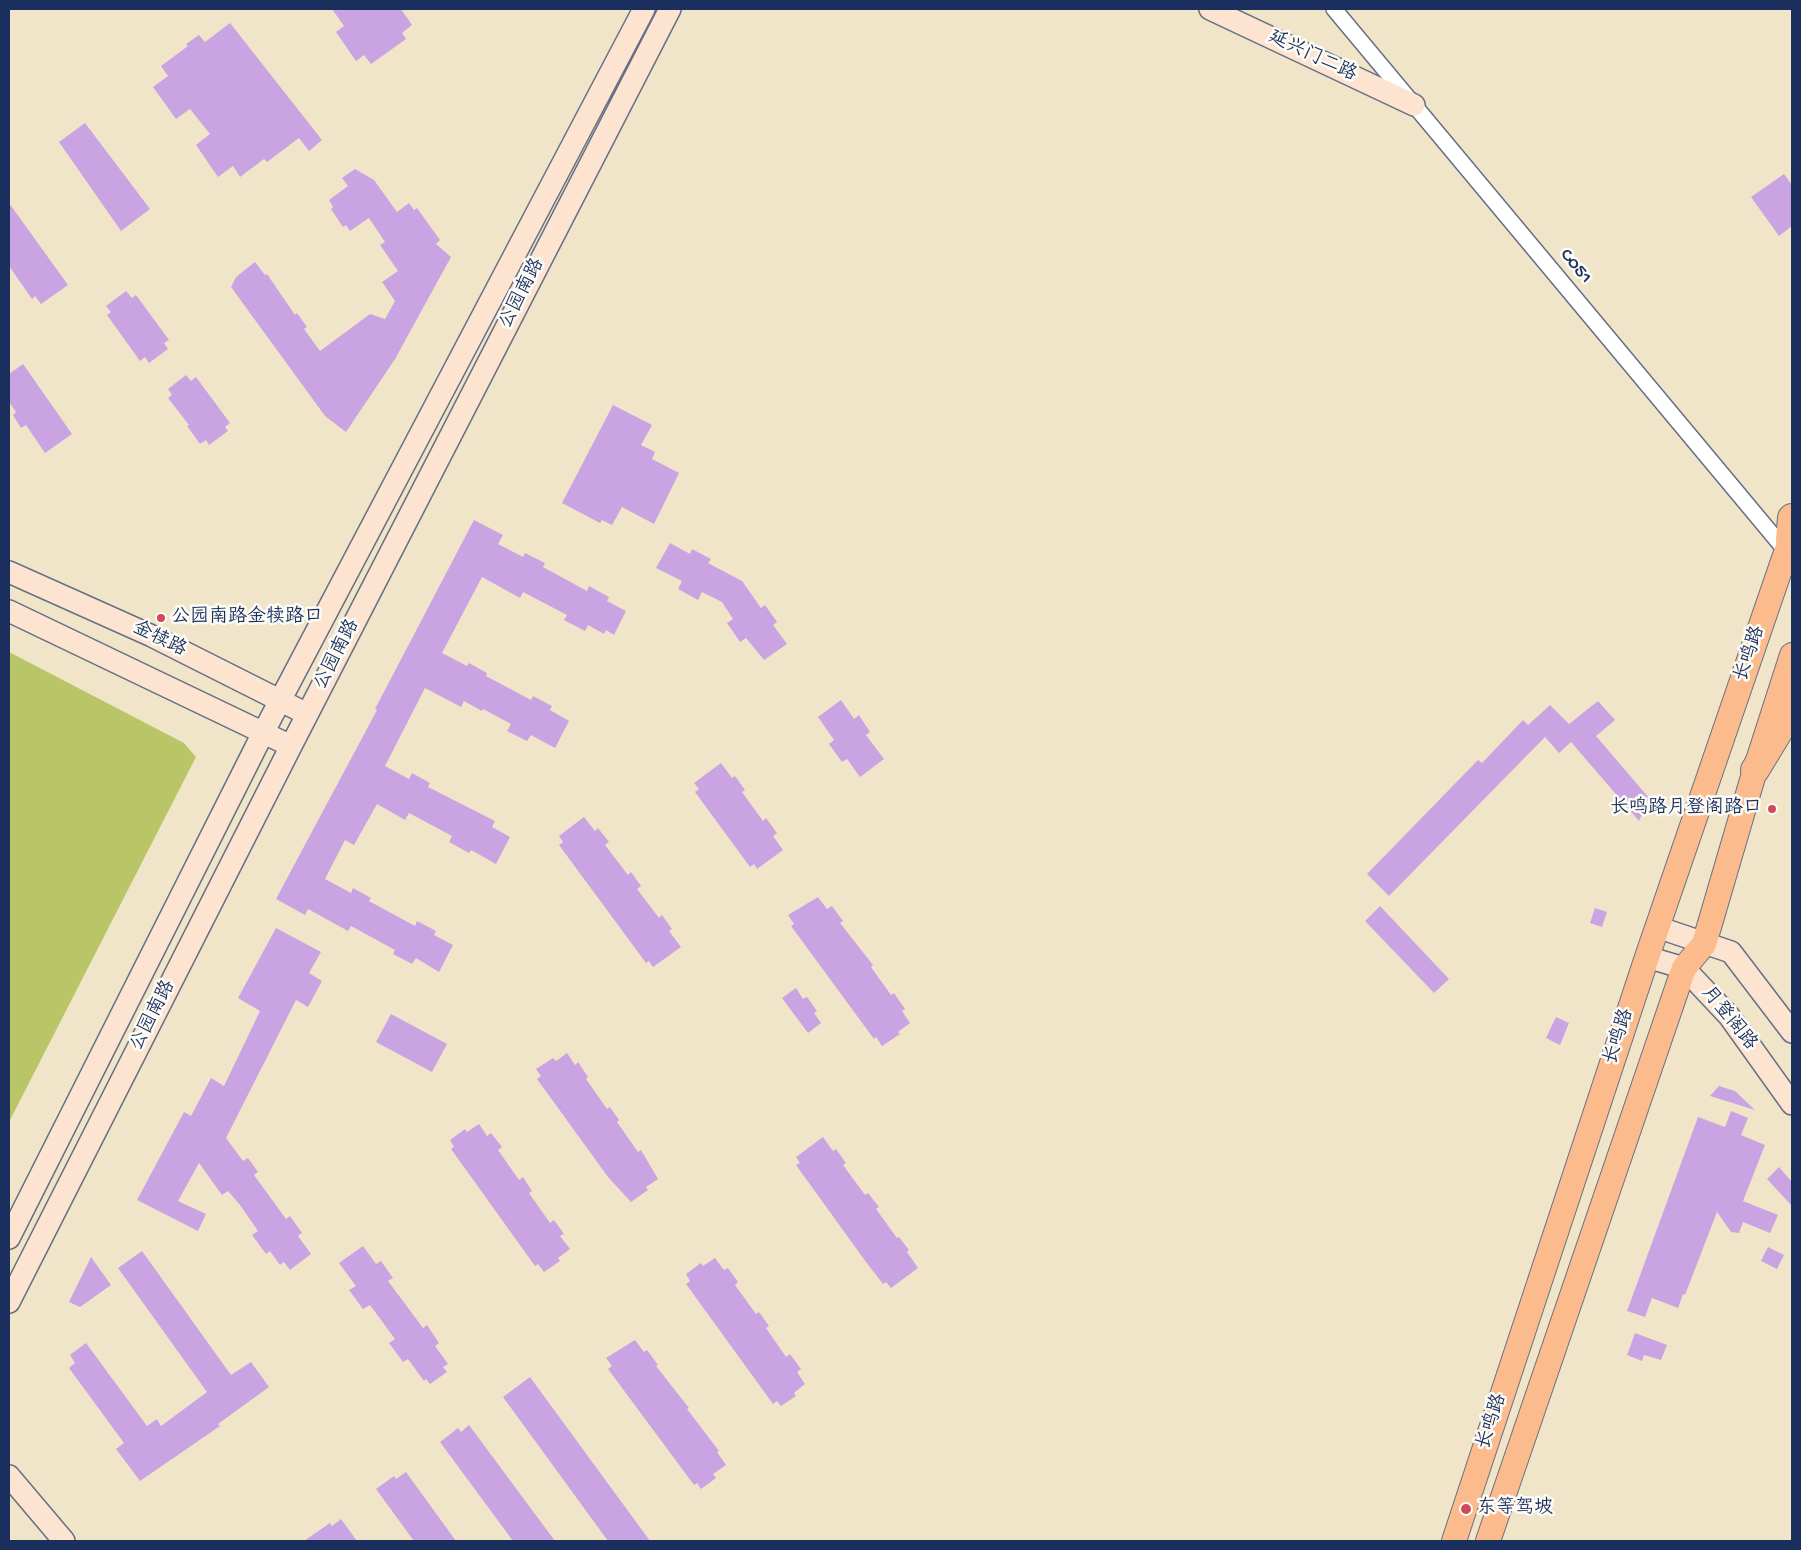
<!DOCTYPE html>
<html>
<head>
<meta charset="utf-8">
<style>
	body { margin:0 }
	#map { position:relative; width:1801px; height:1550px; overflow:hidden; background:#f0e5c9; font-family:"Gochi Hand",sans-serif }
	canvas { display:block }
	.frame { position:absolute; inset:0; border:10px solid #1b2f5e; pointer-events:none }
</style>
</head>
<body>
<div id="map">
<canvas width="1801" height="1550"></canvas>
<div class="frame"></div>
</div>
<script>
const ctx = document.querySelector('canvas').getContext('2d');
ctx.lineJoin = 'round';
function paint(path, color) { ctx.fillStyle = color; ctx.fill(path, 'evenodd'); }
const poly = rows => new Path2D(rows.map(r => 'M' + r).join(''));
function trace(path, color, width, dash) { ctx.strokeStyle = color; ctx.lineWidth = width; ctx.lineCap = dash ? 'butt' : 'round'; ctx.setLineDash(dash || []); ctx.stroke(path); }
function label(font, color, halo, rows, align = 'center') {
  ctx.font = font + ' "Gochi Hand","LXGW WenKai TC",sans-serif'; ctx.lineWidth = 5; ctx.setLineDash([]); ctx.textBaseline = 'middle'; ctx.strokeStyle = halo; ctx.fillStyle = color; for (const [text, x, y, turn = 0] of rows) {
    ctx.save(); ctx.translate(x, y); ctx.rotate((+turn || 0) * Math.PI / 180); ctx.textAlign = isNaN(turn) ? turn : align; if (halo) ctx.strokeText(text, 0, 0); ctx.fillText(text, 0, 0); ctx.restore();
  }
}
paint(poly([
	[9,652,184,743,196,757,9,1122]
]), '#b9c668');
paint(poly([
	[332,9,401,9,412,25,402,33,406,39,371,64,364,55,356,61,336,32,344,26],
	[230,23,322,140,309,151,299,138,267,162,264,159,240,177,233,166,218,177,196,145,210,134,190,109,176,119,153,87,168,76,161,66,188,46,186,44,199,35,205,42],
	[85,123,150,209,121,231,59,142],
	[355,169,374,180,397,212,409,203,414,210,417,208,440,240,436,244,451,257,395,359,346,432,325,416,231,287,236,277,255,262,265,275,267,274,295,315,297,313,307,327,304,329,320,351,370,314,385,319,395,301,382,282,398,271,380,245,385,242,369,218,350,231,346,225,343,227,331,209,333,207,329,200,348,186,342,178],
	[1784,174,1792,185,1792,226,1779,236,1751,197],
	[9,203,68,285,41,304,35,296,32,299,9,266],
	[126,291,132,298,136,295,169,340,164,343,168,349,149,363,145,357,140,361,107,315,111,312,106,306],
	[23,364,72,434,45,453,26,425,21,428,13,415,16,412,9,402,9,374],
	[186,375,191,381,196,377,230,423,225,427,228,431,209,445,206,440,200,444,187,426,189,425,168,398,172,395,168,389],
	[613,405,652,425,641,445,655,452,652,459,679,473,654,524,622,507,612,525,602,520,600,523,562,503],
	[474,520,503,535,498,544,523,557,525,553,545,563,543,567,587,591,589,586,609,597,607,601,626,611,614,635,606,630,604,634,588,625,585,631,564,620,567,615,523,592,520,598,482,577,442,653,467,666,469,663,487,673,486,676,531,700,533,696,552,706,550,710,569,721,555,748,531,735,527,741,507,731,511,724,483,709,482,711,464,701,461,707,425,688,385,766,409,779,412,773,430,783,428,787,495,821,492,827,510,837,496,864,471,850,469,853,449,842,452,836,409,813,405,820,377,804,354,845,345,840,325,879,351,893,353,888,371,898,369,901,415,926,417,921,436,931,434,935,453,945,439,972,416,958,412,964,393,954,395,950,351,926,348,931,308,909,305,915,276,899,377,710,375,709],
	[670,543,690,554,692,549,711,559,708,563,742,581,761,608,765,605,777,622,773,625,787,644,764,660,746,638,740,642,727,623,733,619,722,602,702,592,698,600,678,589,682,581,656,568],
	[841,700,854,719,859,715,870,732,866,735,884,759,860,777,847,759,842,762,829,744,834,740,818,717],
	[1598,701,1615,720,1596,736,1649,798,1639,821,1571,742,1559,753,1545,737,1389,896,1367,874,1478,760,1482,763,1523,720,1528,725,1550,705,1569,724],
	[721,763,732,778,735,776,745,790,742,792,763,821,766,818,777,833,773,836,783,850,757,869,754,864,750,867,695,792,699,789,694,783],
	[584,817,595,831,598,828,609,842,605,845,628,875,631,872,641,886,637,889,659,918,662,915,672,929,669,931,681,947,653,967,649,961,646,963,559,845,563,842,559,836],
	[818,897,827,909,832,906,843,921,840,923,873,965,871,967,891,995,894,993,905,1009,902,1011,910,1023,898,1032,900,1034,882,1046,876,1037,874,1039,791,926,794,924,788,915],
	[1380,906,1449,979,1434,993,1365,921],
	[1595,908,1607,912,1602,927,1590,923],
	[276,928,321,952,309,973,322,981,308,1007,296,1000,226,1138,243,1161,248,1158,258,1172,254,1175,286,1219,290,1216,302,1233,298,1236,311,1254,290,1270,284,1262,280,1265,270,1251,266,1254,252,1235,258,1231,240,1205,228,1191,222,1195,199,1163,178,1201,206,1214,198,1231,137,1200,184,1112,191,1116,211,1078,224,1086,260,1011,238,998],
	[796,988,803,999,807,997,817,1011,814,1013,821,1023,808,1033,782,998],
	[391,1014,447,1044,432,1072,376,1042],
	[1556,1017,1569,1023,1560,1045,1546,1038],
	[567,1053,575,1065,578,1062,588,1077,586,1079,607,1109,610,1107,619,1120,617,1122,638,1152,641,1150,658,1179,646,1187,648,1190,631,1202,608,1177,537,1079,541,1076,536,1069,553,1058,556,1061],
	[1719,1086,1735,1091,1755,1110,1710,1096],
	[1731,1111,1748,1118,1741,1135,1765,1145,1743,1201,1778,1215,1770,1233,1743,1222,1739,1233,1731,1232,1717,1212,1685,1295,1683,1294,1678,1308,1652,1298,1645,1317,1627,1311,1698,1117,1725,1127],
	[479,1124,487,1136,491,1133,502,1147,498,1150,519,1180,523,1177,532,1191,529,1193,550,1223,554,1220,564,1234,560,1236,570,1249,558,1258,560,1261,544,1272,538,1264,535,1266,451,1149,454,1147,450,1140,465,1129,467,1132],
	[823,1137,833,1151,836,1149,846,1163,843,1165,865,1195,868,1193,879,1207,876,1209,897,1238,899,1237,909,1250,907,1252,918,1268,891,1288,886,1282,883,1284,866,1262,796,1165,800,1163,796,1157],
	[1779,1167,1792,1182,1792,1206,1767,1179],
	[363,1246,376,1264,381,1261,393,1278,388,1281,423,1328,427,1325,439,1343,435,1346,448,1364,443,1367,447,1372,430,1384,426,1379,424,1381,408,1359,403,1362,389,1343,395,1339,370,1305,363,1309,349,1290,356,1286,339,1263],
	[1768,1247,1784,1255,1777,1269,1761,1261],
	[142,1251,231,1375,251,1362,269,1387,218,1424,220,1426,140,1481,116,1449,124,1443,69,1368,75,1363,70,1355,86,1343,147,1426,157,1419,161,1426,207,1392,118,1268],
	[91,1257,111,1285,80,1307,69,1302],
	[715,1258,724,1270,728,1268,738,1282,735,1285,756,1314,759,1312,769,1326,766,1328,786,1357,790,1354,801,1369,797,1372,805,1384,794,1393,796,1396,781,1406,777,1401,773,1404,686,1284,690,1281,686,1274,701,1263,703,1266],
	[1635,1333,1667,1345,1661,1360,1644,1355,1642,1361,1627,1355],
	[635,1340,644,1352,647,1350,658,1365,656,1366,689,1408,687,1409,719,1451,717,1452,726,1465,713,1474,716,1478,701,1489,697,1483,694,1485,608,1369,612,1366,606,1358],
	[530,1377,650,1541,608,1541,503,1397],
	[469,1425,555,1541,513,1541,440,1442,458,1428,461,1432],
	[406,1472,456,1541,414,1541,376,1489,394,1476,396,1479],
	[341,1519,357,1541,304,1541,330,1523,332,1526]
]), '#caa4e2');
const street = poly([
	[1334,9,1786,551]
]);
const secondary = poly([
	[1210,9,1414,105],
	[9,572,152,636,307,714],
	[9,611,291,746],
	[1657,927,1731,952,1792,1032],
	[1647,957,1684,968,1729,1016,1792,1104],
	[9,1238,263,733,644,9],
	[9,1302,291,746,670,9],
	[9,1476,64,1541]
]);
const primary = poly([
	[1454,1541,1647,957,1792,535],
	[1488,1541,1684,968,1704,944,1755,770,1792,655]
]);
const highway = poly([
	[1790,540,1792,518],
	[1755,770,1792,709]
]);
trace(street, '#666f83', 18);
trace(secondary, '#666f83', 24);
trace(primary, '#666f83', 26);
trace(highway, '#666f83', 30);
trace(street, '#fff', 15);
trace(secondary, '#fde4d1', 21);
trace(primary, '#fbbb8d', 24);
trace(highway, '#fbbb8d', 28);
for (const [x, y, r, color] of [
	[161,618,5,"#d1495b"],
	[1772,809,5,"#d1495b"],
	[1466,1509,6,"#d1495b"]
]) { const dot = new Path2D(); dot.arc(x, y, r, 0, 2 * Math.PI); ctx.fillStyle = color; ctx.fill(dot); trace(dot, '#fdfcf7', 2); }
label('19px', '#1b2f5e', '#fdfcf7', [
	["延兴门二路",1312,57,25],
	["C051",1575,267,50],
	["公园南路",523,294,-63],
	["金犊路",159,640,26],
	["长鸣路",1751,654,-71],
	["公园南路",338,655,-63],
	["公园南路",154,1016,-63],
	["月登阁路",1728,1019,51],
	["长鸣路",1620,1037,-72],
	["长鸣路",1493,1422,-72]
]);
label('19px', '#1b2f5e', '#fdfcf7', [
	["公园南路金犊路口",171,618],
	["长鸣路月登阁路口",1762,809,"right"],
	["东等驾坡",1477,1509]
], 'left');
</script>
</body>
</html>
